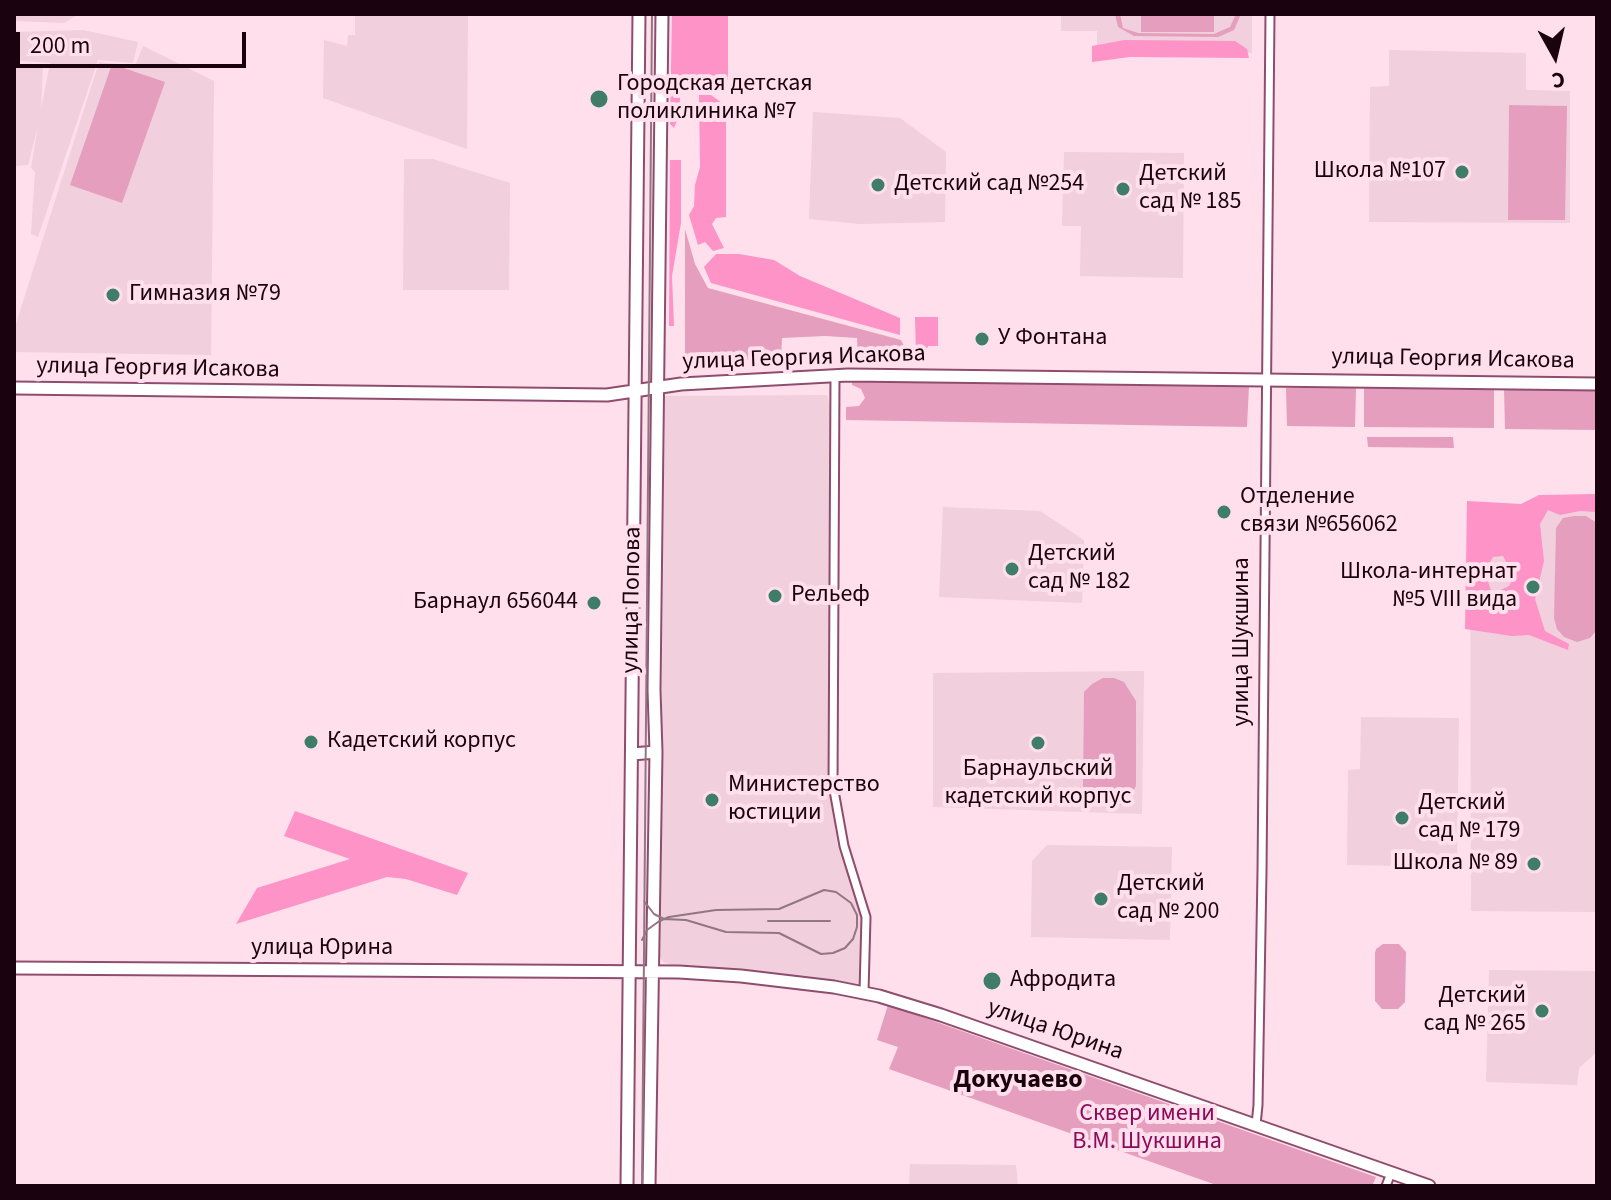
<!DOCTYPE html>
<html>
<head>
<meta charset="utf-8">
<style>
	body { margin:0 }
	#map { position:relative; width:1611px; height:1200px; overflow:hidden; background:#ffdfec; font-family:"Source Sans 3",sans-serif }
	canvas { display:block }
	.frame { position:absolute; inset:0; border:16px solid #1a030e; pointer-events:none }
	.north { position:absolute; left:1515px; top:16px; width:80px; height:80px; -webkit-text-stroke:6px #ffdfec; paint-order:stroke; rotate:172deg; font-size:22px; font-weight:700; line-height:32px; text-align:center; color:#1a030e }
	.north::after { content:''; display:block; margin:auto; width:28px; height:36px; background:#1a030e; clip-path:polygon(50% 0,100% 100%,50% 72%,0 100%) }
	.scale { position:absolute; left:16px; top:32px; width:230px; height:36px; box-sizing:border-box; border:4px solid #1a030e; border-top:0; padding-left:10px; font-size:24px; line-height:28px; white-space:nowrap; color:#1a030e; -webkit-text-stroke:6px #ffdfec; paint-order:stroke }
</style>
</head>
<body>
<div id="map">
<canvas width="1611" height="1200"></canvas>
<div class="frame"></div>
<div class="north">С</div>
<div class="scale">200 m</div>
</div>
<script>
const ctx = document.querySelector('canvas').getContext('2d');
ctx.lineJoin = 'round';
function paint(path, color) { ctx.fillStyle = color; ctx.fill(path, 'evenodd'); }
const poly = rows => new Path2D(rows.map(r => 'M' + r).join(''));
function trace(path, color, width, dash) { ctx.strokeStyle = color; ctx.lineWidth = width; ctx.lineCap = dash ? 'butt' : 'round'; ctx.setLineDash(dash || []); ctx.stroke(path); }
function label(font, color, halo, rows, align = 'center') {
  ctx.font = font + ' "Source Sans 3",sans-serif'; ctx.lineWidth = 8; ctx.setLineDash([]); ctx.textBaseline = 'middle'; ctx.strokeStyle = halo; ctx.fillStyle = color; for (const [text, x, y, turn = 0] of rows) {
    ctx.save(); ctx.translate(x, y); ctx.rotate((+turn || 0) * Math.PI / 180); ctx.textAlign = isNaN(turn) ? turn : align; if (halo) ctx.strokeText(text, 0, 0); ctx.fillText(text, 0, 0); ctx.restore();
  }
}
paint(poly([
	[14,14,79,14,64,23,14,21],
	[355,14,468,14,467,149,323,98,324,40,347,46,348,35,355,35],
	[1061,14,1252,14,1252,53,1097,54,1097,31,1061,31],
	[83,30,138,42,133,63,98,60,38,237,31,234,35,172,31,168,38,126,28,165,14,166,14,64,43,65,41,109,50,63,14,60,14,32],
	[143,46,214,81,211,355,14,352,14,330,99,62,135,66],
	[1389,50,1526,53,1526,90,1570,91,1570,223,1369,222,1370,87,1389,86],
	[813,112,900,118,946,152,945,222,860,224,809,219],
	[1064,152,1184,153,1183,278,1080,276,1081,226,1062,226],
	[404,159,433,159,510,183,509,290,403,290],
	[827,395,832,415,829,753,837,844,865,917,861,986,769,973,676,966,663,962,659,955,665,396],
	[943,507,1040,511,1084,540,1082,603,939,597],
	[1470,508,1597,509,1597,912,1471,911],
	[1144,671,1142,814,933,807,933,673],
	[1361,717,1459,718,1457,867,1347,865,1348,770,1360,769],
	[1047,845,1172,847,1170,940,1031,937,1032,861],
	[1489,970,1597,971,1597,1052,1579,1068,1577,1085,1486,1082],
	[910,1164,1016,1165,1018,1186,909,1186]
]), '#f1cfdd');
paint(poly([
	[1115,14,1120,14,1123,28,1138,33,1214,34,1230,27,1236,14,1241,14,1234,30,1218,37,1134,36,1118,27],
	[1141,14,1214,14,1214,32,1141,32],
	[112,64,165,82,122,203,70,185],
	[1509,105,1567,106,1565,220,1508,220],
	[685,229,695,264,708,288,901,340,905,348,904,359,858,360,857,338,825,336,782,338,781,360,685,360],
	[852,381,1249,386,1247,427,846,420,846,407,859,406,865,398,861,389,852,385],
	[1286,388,1356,388,1355,427,1287,426],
	[1364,388,1494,390,1494,428,1364,427],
	[1504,389,1597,390,1597,430,1505,429],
	[1367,437,1453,437,1454,448,1368,447],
	[1574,516,1586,516,1597,523,1597,630,1590,638,1577,642,1564,637,1557,629,1554,618,1556,528,1563,518],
	[1103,678,1114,678,1124,682,1136,701,1136,786,1126,804,1107,808,1089,800,1083,789,1084,692,1092,684],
	[1383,944,1399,944,1406,952,1405,1002,1398,1009,1382,1009,1375,1001,1375,953,1376,949],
	[888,1005,1376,1177,1372,1186,1219,1186,889,1069,898,1047,877,1040]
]), '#e59ebe');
paint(poly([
	[672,14,728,14,728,80,709,91,680,82,680,113,674,128,670,124],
	[1125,40,1235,41,1247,49,1249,58,1130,57,1092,62,1092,46],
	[699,95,711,95,726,106,726,217,716,218,712,224,724,248,713,251,705,242,698,245,689,215,694,206,695,185,700,167],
	[670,160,681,160,681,223,672,276,674,326,669,326],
	[716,254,739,254,774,260,800,276,900,318,900,335,711,283,704,267],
	[915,317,938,317,938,346,928,346,925,354,916,355],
	[1597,494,1597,512,1580,511,1560,515,1548,510,1540,524,1544,561,1535,599,1545,631,1569,644,1568,650,1529,635,1512,636,1465,629,1467,501,1521,504,1539,495],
	[1503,556,1514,577,1509,586,1492,594,1485,572,1493,557],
	[295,811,468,873,457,895,406,879,387,877,236,924,257,888,350,859,284,836]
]), '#fd93c6');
const street = poly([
	[835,376,833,785,844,846,866,917,864,992],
	[1256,1125,1258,1105,1262,871,1270,14],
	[1386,1186,1391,1173]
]);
const secondary = poly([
	[14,388,607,395,681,384,848,375,1597,384],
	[632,754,656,752],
	[14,968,679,972,741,976,834,987,879,996,941,1015,1429,1186],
	[627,1186,639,14],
	[649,1186,656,752,654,690,662,14]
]);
trace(street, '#8f4d6d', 11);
trace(secondary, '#8f4d6d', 15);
trace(street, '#fff', 7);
trace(secondary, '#fff', 11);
trace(poly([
	[768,921,830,921],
	[642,940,647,930,658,922,664,919,669,917,716,910,779,909,824,890,836,892,851,903,857,915,857,927,853,939,845,948,833,953,821,954,779,933,726,932,686,920,664,919,654,914,644,901],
	[642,1186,652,14]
]), '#927683', 2);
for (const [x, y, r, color] of [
	[599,99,10,"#3f7d69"],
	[1462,172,8,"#3f7d69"],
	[878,185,8,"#3f7d69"],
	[1123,189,8,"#3f7d69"],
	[113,295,8,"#3f7d69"],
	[982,339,8,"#3f7d69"],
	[1224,512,8,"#3f7d69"],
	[1012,569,8,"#3f7d69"],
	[1533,587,8,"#3f7d69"],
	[775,596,8,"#3f7d69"],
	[594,603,8,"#3f7d69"],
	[311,742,8,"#3f7d69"],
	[1038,743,8,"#3f7d69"],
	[712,800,8,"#3f7d69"],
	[1402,818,8,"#3f7d69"],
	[1534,864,8,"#3f7d69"],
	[1101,899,8,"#3f7d69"],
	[992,981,10,"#3f7d69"],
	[1542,1011,8,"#3f7d69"]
]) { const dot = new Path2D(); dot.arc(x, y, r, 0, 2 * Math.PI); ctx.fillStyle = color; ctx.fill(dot); trace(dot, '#ffdfec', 3); }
label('24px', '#1a030e', '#ffdfec', [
	["Городская детская",617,85],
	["поликлиника №7",617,113],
	["Школа №107",1446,172,"right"],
	["Детский",1139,175],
	["сад № 185",1139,203],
	["Детский сад №254",894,185],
	["Гимназия №79",129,295],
	["У Фонтана",998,339],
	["Отделение",1240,498],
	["связи №656062",1240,526],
	["Детский",1028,555],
	["сад № 182",1028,583],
	["Школа-интернат",1517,573,"right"],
	["№5 VIII вида",1517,601,"right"],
	["Рельеф",791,596],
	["Барнаул 656044",578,603,"right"],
	["Кадетский корпус",327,742],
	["Барнаульский",1038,770,"center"],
	["кадетский корпус",1038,798,"center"],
	["Министерство",728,786],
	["юстиции",728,814],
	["Детский",1418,804],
	["сад № 179",1418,832],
	["Школа № 89",1518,864,"right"],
	["Детский",1117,885],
	["сад № 200",1117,913],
	["Афродита",1010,981],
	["Детский",1526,997,"right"],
	["сад № 265",1526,1025,"right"]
], 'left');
label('24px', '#1a030e', '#ffdfec', [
	["улица Георгия Исакова",804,359,-2],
	["улица Георгия Исакова",1453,360,1],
	["улица Георгия Исакова",158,369,1],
	["улица Попова",633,600,-89],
	["улица Шукшина",1243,642,-90],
	["улица Юрина",322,949],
	["улица Юрина",1055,1031,19]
]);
label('24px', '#8c0a5a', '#ffdfec', [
	["Сквер имени",1147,1115],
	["В.М. Шукшина",1147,1143]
]);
label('bold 26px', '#1a030e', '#ffdfec', [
	["Докучаево",1018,1081]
]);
</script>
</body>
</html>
